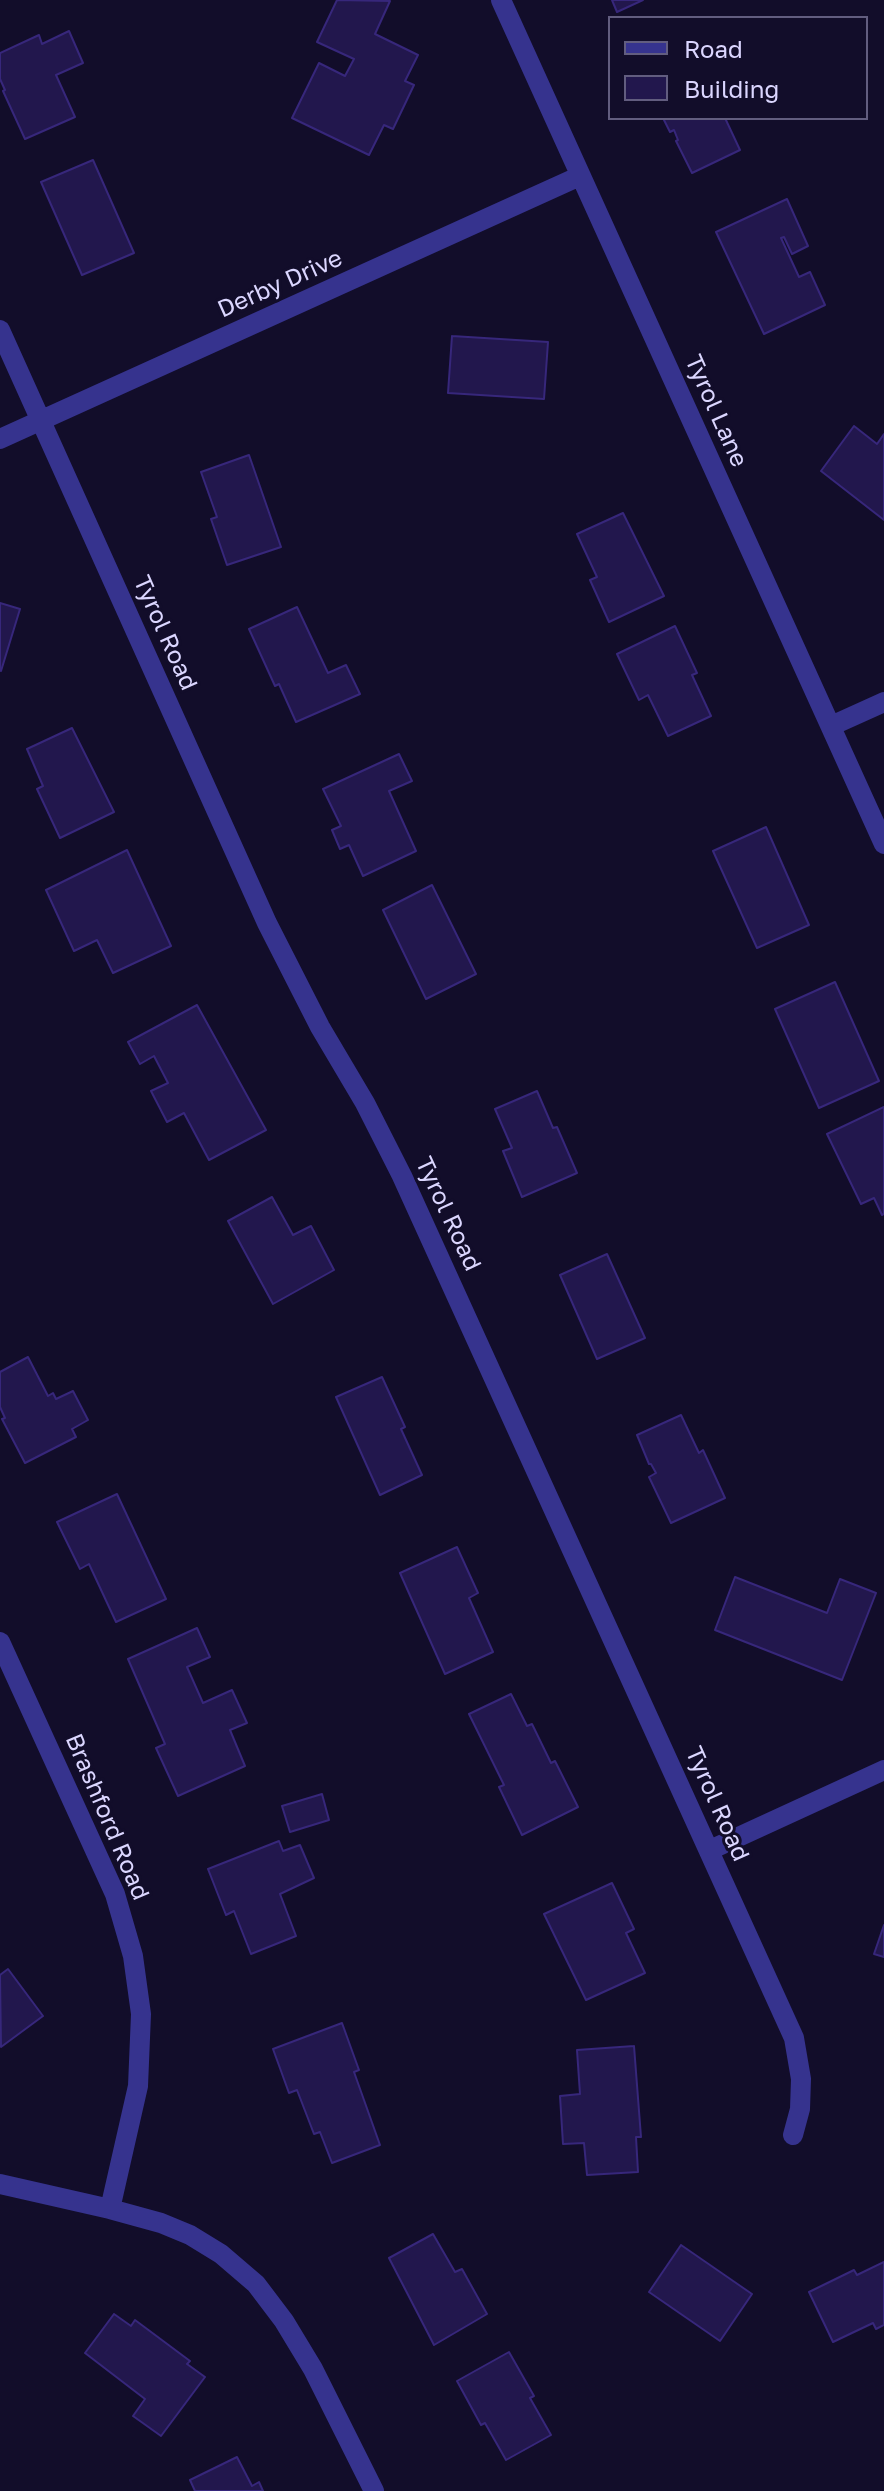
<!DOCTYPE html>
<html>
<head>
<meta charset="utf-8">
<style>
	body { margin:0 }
	#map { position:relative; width:884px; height:2491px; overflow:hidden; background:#120d2a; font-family:"Golos Text",sans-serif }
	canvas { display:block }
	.legend { position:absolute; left:608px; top:16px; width:260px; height:104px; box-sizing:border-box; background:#120d2a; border:2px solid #625d7f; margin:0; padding:10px 14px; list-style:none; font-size:24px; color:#dbd6ff }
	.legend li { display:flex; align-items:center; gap:16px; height:40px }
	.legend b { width:40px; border:2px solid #625d7f }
</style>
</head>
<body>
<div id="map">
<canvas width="884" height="2491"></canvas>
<ul class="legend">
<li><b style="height:10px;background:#36338e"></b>Road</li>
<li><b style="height:22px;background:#22174d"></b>Building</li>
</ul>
</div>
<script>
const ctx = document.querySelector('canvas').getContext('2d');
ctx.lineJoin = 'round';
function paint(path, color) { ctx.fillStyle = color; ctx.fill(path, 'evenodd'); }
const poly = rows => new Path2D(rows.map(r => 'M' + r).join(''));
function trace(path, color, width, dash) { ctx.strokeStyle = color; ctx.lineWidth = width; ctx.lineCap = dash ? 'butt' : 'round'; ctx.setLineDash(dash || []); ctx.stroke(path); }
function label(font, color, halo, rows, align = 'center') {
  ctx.font = font + ' "Golos Text",sans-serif'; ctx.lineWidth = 6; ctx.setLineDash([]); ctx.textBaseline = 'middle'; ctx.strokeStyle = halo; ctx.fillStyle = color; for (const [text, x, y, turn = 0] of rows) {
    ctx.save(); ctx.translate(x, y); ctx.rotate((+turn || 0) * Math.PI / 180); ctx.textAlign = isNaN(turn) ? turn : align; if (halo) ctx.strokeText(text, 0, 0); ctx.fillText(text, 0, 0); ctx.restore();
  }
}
const building = poly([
	[337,0,390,1,375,34,418,55,405,81,414,85,393,129,384,125,369,155,292,118,319,63,345,76,354,59,317,42,337,0],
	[612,0,643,0,617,12,612,0],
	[69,31,83,63,56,75,75,117,25,139,3,91,5,90,0,79,0,53,39,35,42,44,69,31],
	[663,118,725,118,740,150,692,173,676,141,678,140,674,130,670,132,663,118],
	[93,160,134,253,82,275,41,182,93,160],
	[787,199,808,246,792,254,784,237,781,238,799,277,810,272,825,305,764,334,716,232,787,199],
	[452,336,548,342,544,399,448,393,452,336],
	[854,426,877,444,884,434,884,520,821,471,854,426],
	[249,455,281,547,227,565,211,519,217,517,201,472,249,455],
	[623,513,664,596,609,622,590,580,597,577,577,534,623,513],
	[0,603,20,609,1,671,0,670,0,603],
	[297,607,328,673,346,665,360,694,296,722,279,684,275,686,249,629,297,607],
	[675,626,697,673,692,675,711,716,668,736,648,695,639,700,617,654,675,626],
	[72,728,114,812,60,838,37,789,43,786,27,749,72,728],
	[399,754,412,781,389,791,416,851,363,876,349,845,340,849,332,830,341,826,323,789,399,754],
	[766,827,809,925,757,948,713,851,766,827],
	[127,850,171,946,113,973,97,940,74,951,46,890,127,850],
	[432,885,476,974,426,999,383,910,432,885],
	[835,982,879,1081,819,1108,775,1009,835,982],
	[197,1005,266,1130,209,1160,184,1113,167,1122,151,1091,168,1083,154,1056,140,1064,128,1042,197,1005],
	[537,1091,553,1128,557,1127,577,1173,522,1197,503,1151,512,1148,495,1109,537,1091],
	[884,1107,884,1214,882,1215,874,1198,861,1204,827,1134,884,1107],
	[272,1197,293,1235,311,1226,334,1270,273,1304,228,1221,272,1197],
	[607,1254,645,1338,597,1359,560,1275,607,1254],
	[28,1357,48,1396,53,1393,56,1399,73,1391,88,1420,72,1429,76,1437,25,1463,2,1419,5,1418,0,1407,0,1372,28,1357],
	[382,1377,405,1427,401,1429,422,1475,380,1495,336,1397,382,1377],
	[681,1415,699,1453,703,1450,725,1498,671,1523,649,1477,656,1473,651,1464,649,1464,637,1435,681,1415],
	[117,1494,166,1599,116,1622,89,1564,80,1569,57,1522,117,1494],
	[457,1547,478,1593,469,1598,493,1652,445,1674,400,1573,457,1547],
	[735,1577,827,1613,840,1579,876,1593,842,1680,715,1630,735,1577],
	[197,1628,210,1657,187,1667,203,1703,232,1690,247,1723,230,1730,245,1766,178,1796,156,1748,165,1744,128,1659,197,1628],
	[511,1694,527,1726,532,1724,551,1763,555,1761,578,1807,522,1835,499,1787,504,1785,469,1714,511,1694],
	[322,1794,329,1820,290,1832,282,1806,322,1794],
	[279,1841,283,1851,300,1845,314,1878,280,1894,296,1936,251,1954,234,1911,226,1915,208,1869,279,1841],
	[612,1883,634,1929,626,1933,645,1973,586,2000,544,1914,612,1883],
	[884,1925,884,1957,874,1954,884,1925],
	[8,1969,43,2016,1,2047,0,1975,8,1969],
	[342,2023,359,2070,354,2072,380,2145,332,2163,320,2132,314,2134,297,2090,289,2093,273,2049,342,2023],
	[634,2046,641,2137,636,2137,638,2172,587,2175,584,2143,563,2144,560,2096,580,2094,577,2050,634,2046],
	[433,2234,455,2272,462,2269,487,2314,434,2345,389,2258,433,2234],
	[681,2245,752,2294,720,2341,649,2292,681,2245],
	[884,2262,884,2325,876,2329,873,2323,833,2342,809,2292,854,2270,857,2275,884,2262],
	[114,2314,131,2326,135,2320,190,2361,187,2364,205,2377,161,2436,133,2416,145,2399,85,2353,114,2314],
	[509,2352,534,2396,530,2398,551,2435,506,2460,485,2423,481,2425,457,2381,509,2352],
	[237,2457,252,2486,259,2482,263,2491,195,2491,190,2480,237,2457]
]);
paint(building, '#22174d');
trace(building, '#37277b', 2);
trace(poly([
	[501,0,884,844],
	[0,330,267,923,320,1027,365,1103,402,1176,794,2038,801,2079,800,2109,793,2135],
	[0,439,580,176],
	[831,726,884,702],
	[0,1642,115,1894,133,1956,141,2014,138,2086,110,2209],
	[710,1850,884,1770],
	[0,2184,110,2209,161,2223,190,2235,221,2254,256,2284,284,2321,313,2369,374,2491]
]), '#36338e', 20);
label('24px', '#dbd6ff', '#120d2a', [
	["Derby Drive",280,284,-24],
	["Tyrol Lane",716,411,66],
	["Tyrol Road",165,633,66],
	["Tyrol Road",448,1214,65],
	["Tyrol Road",717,1804,66],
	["Brashford Road",107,1817,67]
]);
</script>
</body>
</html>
